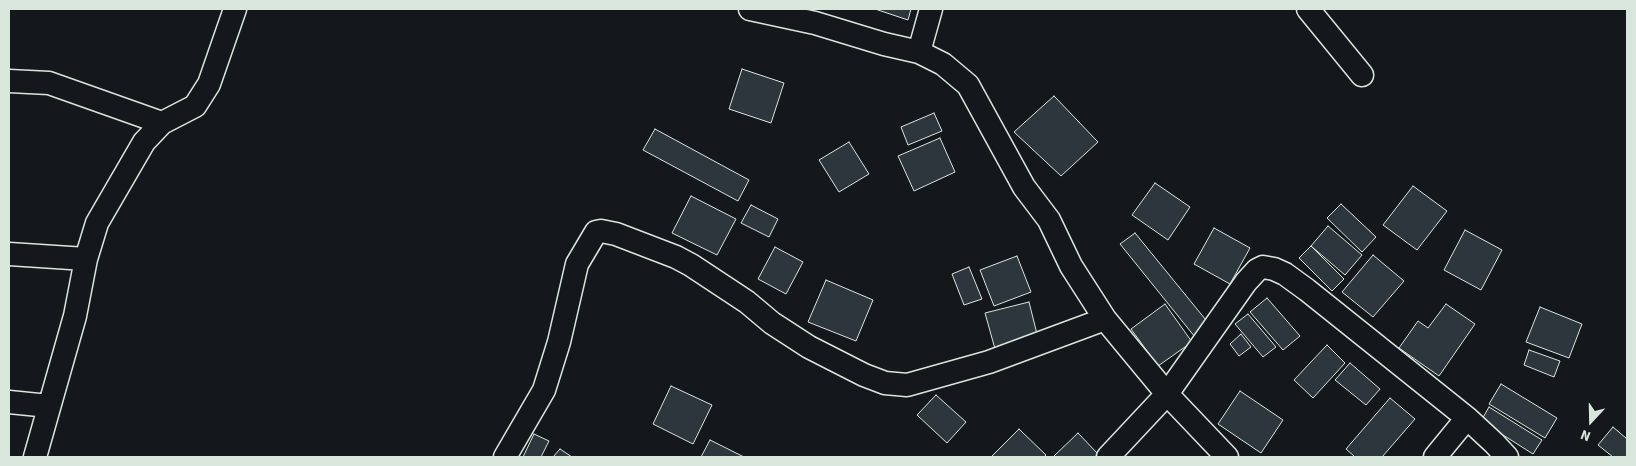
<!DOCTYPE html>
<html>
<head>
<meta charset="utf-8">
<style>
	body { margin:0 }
	#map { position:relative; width:1636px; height:466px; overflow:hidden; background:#14181c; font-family:"Source Sans 3",sans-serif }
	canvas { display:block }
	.frame { position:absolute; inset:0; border:10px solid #d8e6dc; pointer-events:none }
	.north { position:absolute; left:1566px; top:396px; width:50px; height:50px; -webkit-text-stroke:4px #14181c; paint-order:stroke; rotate:201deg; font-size:14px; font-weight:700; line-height:20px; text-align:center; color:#d8e6dc }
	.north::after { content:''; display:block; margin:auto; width:18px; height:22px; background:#d8e6dc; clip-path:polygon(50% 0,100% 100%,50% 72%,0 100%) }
</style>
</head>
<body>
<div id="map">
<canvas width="1636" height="466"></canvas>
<div class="frame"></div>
<div class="north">N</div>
</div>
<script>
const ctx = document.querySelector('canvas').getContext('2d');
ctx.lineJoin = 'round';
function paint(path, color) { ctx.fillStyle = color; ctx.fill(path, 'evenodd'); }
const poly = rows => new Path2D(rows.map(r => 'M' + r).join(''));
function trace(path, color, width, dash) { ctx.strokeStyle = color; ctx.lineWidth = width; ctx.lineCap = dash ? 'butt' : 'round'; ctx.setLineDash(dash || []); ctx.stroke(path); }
const building = poly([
	[875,9,911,9,908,20,875,9],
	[742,69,784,83,771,123,729,109,742,69],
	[1054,96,1098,142,1061,176,1014,132,1054,96],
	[934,113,942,131,908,145,901,127,934,113],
	[655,129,749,180,738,201,643,150,655,129],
	[940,138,955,172,914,191,898,156,940,138],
	[849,142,869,174,839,192,819,160,849,142],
	[1155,183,1190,207,1168,240,1132,215,1155,183],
	[1413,186,1447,211,1417,250,1383,225,1413,186],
	[691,196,736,219,717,255,672,233,691,196],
	[1341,204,1376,237,1362,252,1327,218,1341,204],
	[751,205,778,219,769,237,741,223,751,205],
	[1328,226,1362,255,1345,275,1311,246,1328,226],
	[1214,228,1250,248,1230,284,1194,264,1214,228],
	[1465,230,1502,250,1481,290,1444,270,1465,230],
	[1135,233,1210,325,1195,337,1120,244,1135,233],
	[1311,246,1344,279,1332,291,1299,258,1311,246],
	[775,247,803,262,786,294,758,279,775,247],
	[1373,255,1404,281,1373,317,1342,292,1373,255],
	[1017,256,1031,292,994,306,980,270,1017,256],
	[969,267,982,299,964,305,952,274,969,267],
	[826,280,873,300,856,341,808,322,826,280],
	[1267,298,1300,336,1283,350,1250,312,1267,298],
	[1029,302,1038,338,995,349,985,313,1029,302],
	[1165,304,1192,342,1158,366,1131,329,1165,304],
	[1446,304,1475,324,1439,376,1399,348,1418,321,1428,328,1446,304],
	[1540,307,1582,324,1569,358,1526,342,1540,307],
	[1248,314,1276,347,1263,357,1235,324,1248,314],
	[1241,334,1251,347,1239,356,1230,344,1241,334],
	[1327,345,1345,363,1313,398,1294,380,1327,345],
	[1529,350,1560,361,1554,377,1524,365,1529,350],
	[1350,363,1380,389,1366,405,1335,380,1350,363],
	[1501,384,1557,418,1545,438,1489,404,1501,384],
	[671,386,712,405,693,444,653,424,671,386],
	[1240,391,1283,420,1261,453,1218,424,1240,391],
	[936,395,966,422,947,443,917,415,936,395],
	[1390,398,1415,419,1382,457,1355,457,1346,449,1390,398],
	[1489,407,1542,440,1533,454,1481,421,1489,407],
	[1613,427,1627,439,1627,457,1613,457,1598,445,1613,427],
	[1019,429,1046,455,1044,457,991,457,1019,429],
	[1078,433,1098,454,1095,457,1053,457,1078,433],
	[534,434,549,441,541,457,523,457,534,434],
	[710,440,744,457,701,457,710,440],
	[560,449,572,457,553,457,560,449]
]);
paint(building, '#2c363c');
trace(building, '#d8e6dc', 1);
const street = poly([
	[750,9,815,23,884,44,919,52,943,64,968,85,1024,187,1049,220,1071,266,1105,319,1167,394,1227,457],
	[1308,9,1362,75],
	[919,52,931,9],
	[9,81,49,83,162,123],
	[9,254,86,259],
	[9,402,49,406],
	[35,457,75,316,86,259,97,223,144,142,162,123,195,106,209,84,235,9],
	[505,457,544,390,559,342,577,264,596,232,601,231,616,234,676,257,691,265,747,302,772,323,809,347,864,375,885,383,907,385,989,362,1105,319],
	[1108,457,1167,394,1246,282,1257,270,1263,267,1274,269,1285,274,1307,290,1467,418,1494,443,1507,457],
	[1435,457,1467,418]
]);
trace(street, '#d8e6dc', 25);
trace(street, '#14181c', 22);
</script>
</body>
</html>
